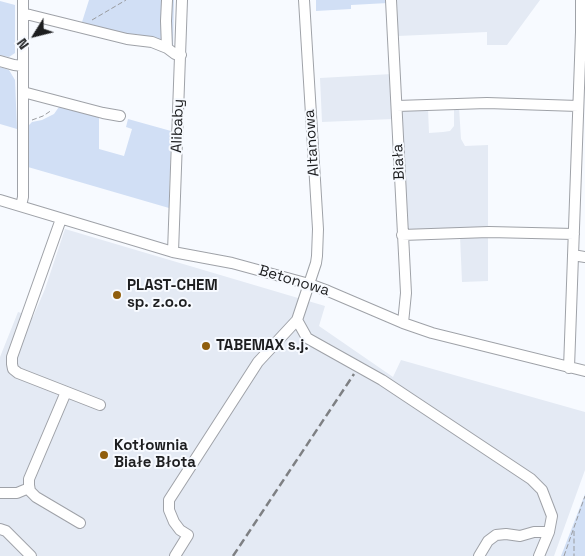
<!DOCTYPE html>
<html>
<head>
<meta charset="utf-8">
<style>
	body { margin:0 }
	#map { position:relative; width:585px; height:556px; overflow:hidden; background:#f7faff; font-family:"Space Grotesk",sans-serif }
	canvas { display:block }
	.north { position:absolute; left:10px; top:10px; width:50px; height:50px; -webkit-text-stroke:4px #f7faff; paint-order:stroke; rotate:234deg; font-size:14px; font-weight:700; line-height:20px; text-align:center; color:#1d1e20 }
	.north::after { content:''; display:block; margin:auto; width:18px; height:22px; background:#1d1e20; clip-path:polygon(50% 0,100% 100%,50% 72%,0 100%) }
</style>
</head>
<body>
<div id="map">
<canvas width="585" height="556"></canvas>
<div class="north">N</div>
</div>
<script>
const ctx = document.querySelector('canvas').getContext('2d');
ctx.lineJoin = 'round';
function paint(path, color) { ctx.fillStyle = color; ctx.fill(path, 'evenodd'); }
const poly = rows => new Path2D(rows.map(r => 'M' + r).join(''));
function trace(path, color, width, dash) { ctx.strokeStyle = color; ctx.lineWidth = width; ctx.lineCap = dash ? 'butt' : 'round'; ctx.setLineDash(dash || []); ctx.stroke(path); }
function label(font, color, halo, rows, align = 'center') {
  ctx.font = font + ' "Space Grotesk",sans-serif'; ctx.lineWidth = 4; ctx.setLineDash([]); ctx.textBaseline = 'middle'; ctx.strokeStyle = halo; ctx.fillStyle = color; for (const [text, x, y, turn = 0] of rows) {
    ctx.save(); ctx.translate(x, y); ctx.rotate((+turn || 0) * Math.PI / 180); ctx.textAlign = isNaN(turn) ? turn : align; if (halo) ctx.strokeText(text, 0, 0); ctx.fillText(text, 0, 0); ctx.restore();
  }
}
paint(poly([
	[397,0,540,0,507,45,487,45,487,32,398,36],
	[392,74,393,119,322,122,320,78],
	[459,107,461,139,465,146,488,145,488,227,410,230,407,228,402,112,404,110,428,109,429,133,443,132,450,131,454,126,454,108],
	[65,229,325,306,319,326,393,377,401,360,585,412,585,470,554,556,0,556,0,357,18,312,33,317,45,289],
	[488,235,488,281,462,282,460,236]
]), '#e4eaf4');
paint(poly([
	[89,0,174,0,173,48,151,38,136,34,130,35,122,35,82,22],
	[316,0,387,0,388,3,351,5,351,9,316,11],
	[0,1,15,5,15,53,9,57,0,55],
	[0,67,9,70,15,80,17,129,0,124],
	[61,104,99,116,99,149,124,156,132,129,126,127,128,119,171,131,169,208,28,167,27,127,32,122,42,120,54,114],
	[585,494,585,556,561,556]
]), '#d1dff5');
const minor = poly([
	[167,0,166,21,167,48],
	[391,0,406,293,403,323],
	[23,14,30,15,127,39,152,42,167,48,175,54,181,55],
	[0,61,14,65,23,66],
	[23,92,103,113,120,116],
	[397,106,487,103,578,106],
	[0,200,173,252,232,263,309,284,328,291,403,323,432,333,585,371],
	[21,206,23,197,23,0],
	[61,219,12,357,12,364,13,369,18,373,100,405],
	[402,235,489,232,574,234],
	[173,252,182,0],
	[573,255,585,257],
	[297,320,307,338,382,380,531,479,542,490,552,516,549,532,539,556],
	[569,368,581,32,581,0],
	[66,392,29,479,29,485,30,491,36,497,80,523],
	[0,493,17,493,29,488],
	[0,529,6,531,31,556],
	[175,556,188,535,180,530,174,522,169,510,169,500,258,362,297,320,316,263,317,256,318,229,304,0],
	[479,556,488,541,496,535,506,534,520,536,534,532,549,532]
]);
trace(minor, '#9fa2a8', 12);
trace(poly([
	[92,20,126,0],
	[32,120,43,116,52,110],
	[574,531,574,556],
	[564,556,585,496]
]), '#999b9f', 1, [5, 2.5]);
trace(minor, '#fff', 10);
trace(poly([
	[233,556,354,374]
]), '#7e8083', 2.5, [8, 4]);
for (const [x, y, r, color] of [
	[117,295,5,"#905e0d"],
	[206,346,5,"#905e0d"],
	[104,455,5,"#905e0d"]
]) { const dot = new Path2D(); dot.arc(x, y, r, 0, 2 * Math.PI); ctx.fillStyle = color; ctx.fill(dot); trace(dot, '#f7faff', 2); }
label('15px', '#1d1e20', '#f7faff', [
	["Alibaby",178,126,-88],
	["Altanowa",312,143,-94],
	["Biała",399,162,-93],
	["Betonowa",294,281,17]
]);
label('bold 15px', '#1d1e20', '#f7faff', [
	["PLAST-CHEM",127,286],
	["sp. z.o.o.",127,303],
	["TABEMAX s.j.",216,346],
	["Kotłownia",114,446],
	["Białe Błota",114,463]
], 'left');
</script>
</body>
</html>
